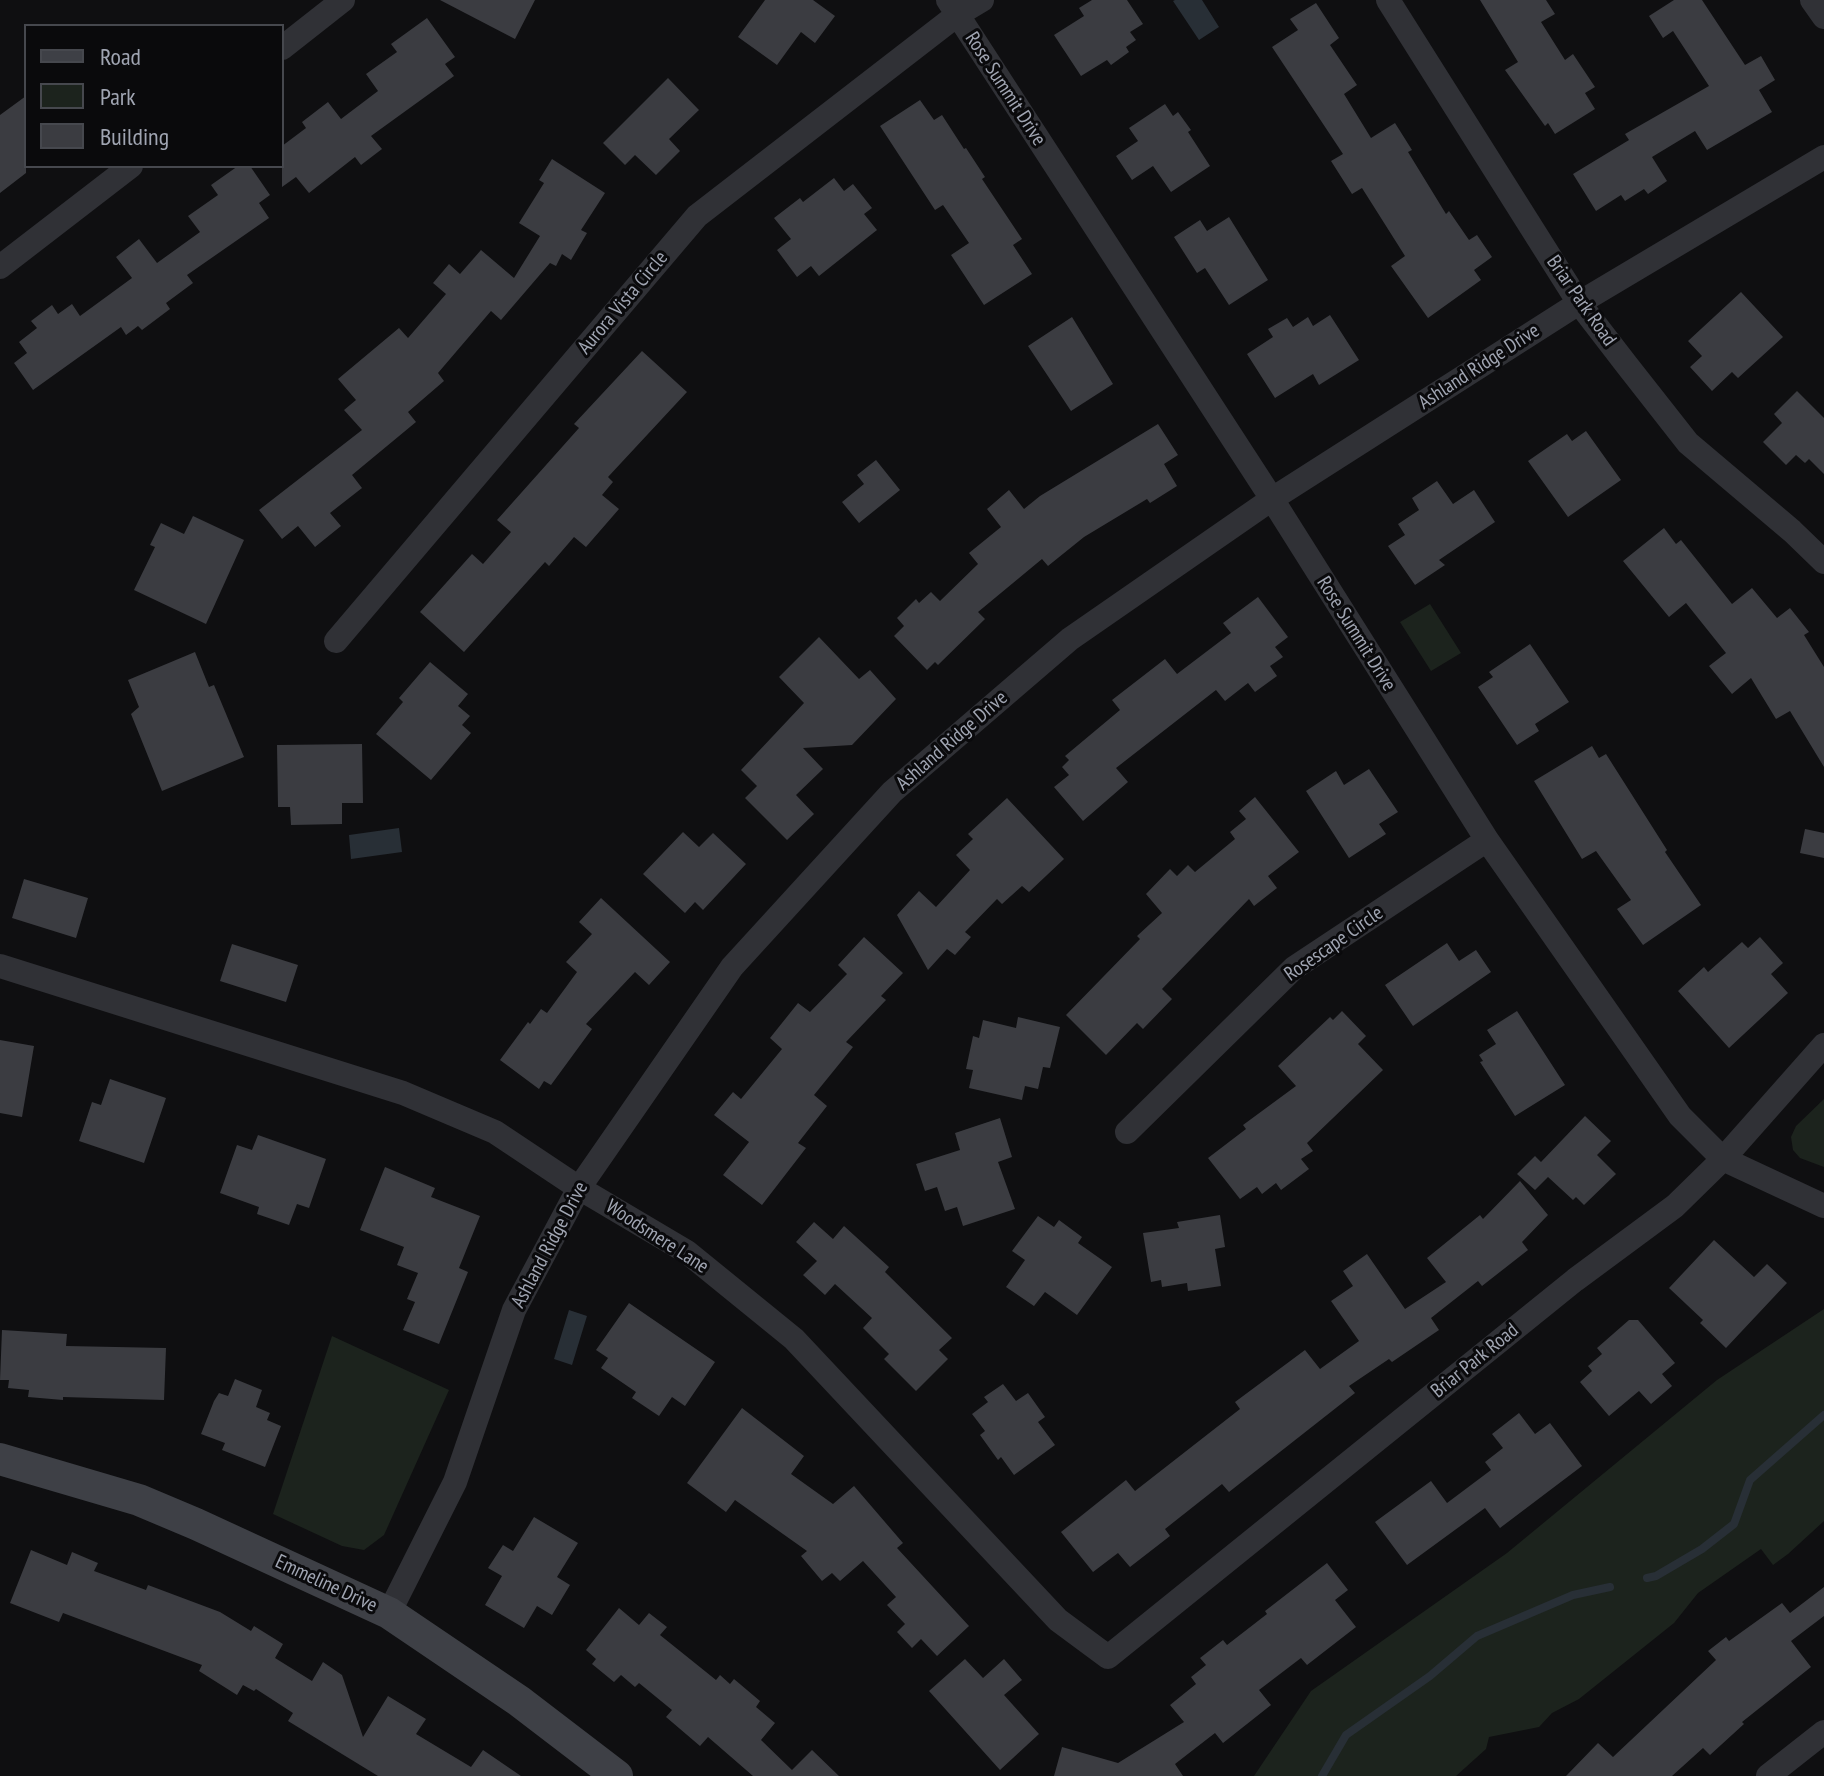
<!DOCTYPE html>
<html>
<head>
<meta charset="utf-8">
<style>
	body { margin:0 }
	#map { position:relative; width:1824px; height:1776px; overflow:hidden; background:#0f0f11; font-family:"PT Sans Narrow",sans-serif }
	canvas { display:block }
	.legend { position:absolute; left:24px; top:24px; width:260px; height:144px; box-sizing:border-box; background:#0a0a0c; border:2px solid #46484e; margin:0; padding:10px 14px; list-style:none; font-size:24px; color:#a0a5b2 }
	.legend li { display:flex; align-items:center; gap:16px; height:40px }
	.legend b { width:40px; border:2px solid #46484e }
</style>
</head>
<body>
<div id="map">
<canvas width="1824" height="1776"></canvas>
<ul class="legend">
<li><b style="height:10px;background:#3e4046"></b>Road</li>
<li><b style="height:22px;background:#1c231d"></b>Park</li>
<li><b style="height:22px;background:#3b3c41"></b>Building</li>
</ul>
</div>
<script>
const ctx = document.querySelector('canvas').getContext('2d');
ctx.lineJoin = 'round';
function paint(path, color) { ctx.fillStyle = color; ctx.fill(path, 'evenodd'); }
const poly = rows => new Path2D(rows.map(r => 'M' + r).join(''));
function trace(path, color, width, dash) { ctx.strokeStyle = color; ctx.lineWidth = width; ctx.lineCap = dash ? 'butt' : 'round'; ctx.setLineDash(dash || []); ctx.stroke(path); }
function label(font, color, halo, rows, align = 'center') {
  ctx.font = font + ' "PT Sans Narrow",sans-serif'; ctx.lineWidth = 6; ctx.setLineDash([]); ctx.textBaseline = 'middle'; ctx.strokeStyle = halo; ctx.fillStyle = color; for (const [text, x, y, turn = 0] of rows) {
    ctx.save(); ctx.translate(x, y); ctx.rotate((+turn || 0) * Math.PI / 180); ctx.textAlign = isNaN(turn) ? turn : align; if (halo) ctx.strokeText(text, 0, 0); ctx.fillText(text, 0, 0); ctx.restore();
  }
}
paint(poly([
	[1430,604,1461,653,1431,671,1400,622],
	[1824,1099,1824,1167,1800,1158,1793,1150,1791,1137,1796,1126],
	[1824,1309,1824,1521,1788,1554,1773,1565,1761,1549,1698,1593,1674,1623,1579,1699,1552,1713,1539,1727,1489,1737,1486,1749,1456,1776,1254,1776,1311,1691,1507,1553,1717,1380],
	[332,1336,449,1390,384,1535,364,1550,342,1546,273,1514]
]), '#1c231d');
paint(poly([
	[1175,0,1202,0,1219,27,1199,40,1173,1],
	[399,828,402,852,351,859,349,835],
	[569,1310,587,1316,572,1365,554,1359]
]), '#282f36');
trace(poly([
	[1647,1578,1656,1576,1702,1549,1734,1524,1750,1480,1824,1415],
	[1322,1776,1346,1735,1430,1676,1477,1636,1573,1595,1610,1587]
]), '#282f36', 8);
paint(poly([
	[440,0,535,0,515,39],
	[765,0,813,0,835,16,815,43,801,32,777,65,738,37],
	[1092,0,1127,0,1143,24,1130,32,1136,40,1126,47,1129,52,1111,65,1107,60,1081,76,1054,35,1084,16,1079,8],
	[1480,0,1546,0,1555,14,1541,22,1565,60,1573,54,1595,87,1585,93,1595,109,1555,134,1548,123,1545,126,1505,70,1518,62],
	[1674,0,1702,0,1745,65,1761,56,1775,80,1759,90,1772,112,1707,150,1695,131,1652,157,1667,181,1648,194,1644,189,1625,201,1621,195,1596,211,1573,174,1629,140,1625,134,1709,86,1673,31,1663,38,1649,16],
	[1316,3,1339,38,1330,45,1357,85,1344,94,1371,138,1395,123,1412,150,1408,152,1446,214,1449,211,1469,240,1477,235,1492,257,1474,270,1481,280,1428,318,1391,266,1405,256,1362,188,1352,194,1331,161,1343,154,1272,47,1298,30,1290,19],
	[427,18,455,57,445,64,454,76,371,136,382,149,361,165,355,157,309,193,296,177,282,187,282,146,306,128,302,122,328,102,341,119,378,91,366,74,397,52,391,44],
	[668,78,699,110,669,139,680,151,656,175,635,155,625,165,603,143],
	[26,96,26,173,0,193,0,115],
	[920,100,934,120,942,115,964,149,966,148,985,177,982,179,1022,239,1013,245,1032,274,984,305,951,255,969,243,943,205,935,210,880,126],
	[1165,104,1173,116,1178,112,1191,130,1188,132,1210,166,1171,192,1153,166,1132,180,1116,156,1138,141,1129,128],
	[552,159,605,193,581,230,587,233,571,260,562,254,556,266,550,263,501,320,491,311,438,373,444,381,408,412,416,422,352,475,362,488,330,513,341,526,315,547,298,526,282,539,259,510,362,430,344,410,356,400,338,379,399,328,408,338,446,294,433,283,449,264,460,274,481,250,514,278,540,236,519,223,544,183,539,180],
	[238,166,250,166,270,195,259,203,269,218,187,275,193,283,166,303,170,309,142,330,138,326,126,335,121,327,33,390,14,363,27,353,19,342,37,328,31,321,52,305,58,314,72,304,80,316,132,278,116,257,139,239,157,263,200,232,188,216,218,195,211,185],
	[834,178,844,191,853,184,872,208,864,214,877,230,819,276,811,266,797,277,777,250,791,239,774,218,800,198,803,202],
	[1229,217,1268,280,1229,305,1205,268,1197,273,1174,237,1200,220,1207,231],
	[1741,292,1783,337,1738,378,1732,372,1712,391,1690,367,1702,356,1688,341],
	[1330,315,1359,360,1319,385,1313,374,1275,398,1247,354,1273,337,1268,329,1287,318,1293,327,1308,317,1313,326],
	[1072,317,1113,384,1071,411,1028,346],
	[642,351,687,392,608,477,613,482,602,495,619,509,586,547,574,537,549,566,545,562,464,652,420,612,472,554,483,564,511,532,497,520,579,428,574,424],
	[1797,391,1824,418,1824,474,1809,459,1805,463,1796,455,1786,465,1763,442,1782,423,1774,414],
	[1158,424,1178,455,1164,464,1177,486,1150,503,1147,499,1084,537,1048,566,1042,559,978,612,985,619,938,665,935,662,927,670,894,636,904,626,897,618,916,599,919,603,931,592,940,601,978,564,969,553,1001,527,987,509,1009,490,1024,509,1040,496],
	[1586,431,1621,480,1568,517,1528,461,1567,434,1572,441],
	[876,460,900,490,859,523,842,502,864,484,857,475],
	[1437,481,1453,504,1474,490,1495,522,1439,560,1445,565,1415,585,1388,546,1405,535,1398,524,1419,510,1412,498],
	[193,516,244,540,206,624,134,590,155,547,150,545,161,523,184,534],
	[1664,528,1676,544,1681,540,1732,604,1752,588,1777,618,1790,608,1809,632,1804,635,1824,667,1824,767,1790,711,1776,719,1751,678,1732,694,1709,666,1726,653,1686,603,1669,617,1623,561],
	[1258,597,1288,637,1275,647,1283,657,1270,666,1277,676,1255,692,1248,683,1225,701,1216,690,1116,768,1128,782,1083,821,1054,787,1069,775,1062,767,1069,760,1065,756,1120,710,1112,700,1165,659,1177,674,1231,633,1223,623],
	[819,637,859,679,870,670,896,699,852,745,803,748,823,769,796,795,814,814,787,840,745,798,757,786,741,770,804,703,779,677],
	[1530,644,1569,702,1535,724,1539,731,1517,745,1478,687,1493,677,1489,672],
	[195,652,209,687,214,685,244,757,162,791,131,714,139,707,128,680],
	[430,662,468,694,458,706,470,716,462,725,471,733,431,780,376,734,403,702,399,698],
	[362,744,363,803,342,803,342,824,291,825,290,807,278,807,277,745],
	[1592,746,1599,758,1606,754,1667,850,1665,852,1701,905,1643,945,1617,909,1631,900,1596,851,1582,859,1534,781],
	[1369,769,1398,812,1379,824,1386,834,1349,858,1306,791,1336,771,1344,785],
	[1255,797,1299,852,1268,876,1277,888,1254,906,1249,899,1162,989,1172,999,1143,1029,1137,1023,1106,1055,1066,1015,1140,939,1137,936,1162,913,1146,894,1170,869,1177,876,1188,865,1195,872,1235,839,1230,832,1246,819,1239,811],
	[1007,798,1064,859,1029,892,1022,886,1002,904,997,899,965,932,971,937,955,955,947,949,928,970,897,915,919,891,936,907,970,870,956,855,973,839,968,834],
	[1805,829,1824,833,1824,858,1800,853],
	[683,832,699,847,713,833,746,864,703,910,695,902,685,913,643,874],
	[24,879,88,898,76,938,12,918],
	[601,898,670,962,649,985,635,972,586,1024,592,1029,551,1085,544,1081,539,1089,500,1060,528,1022,530,1024,541,1009,547,1013,577,972,566,962,592,934,579,922],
	[864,937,903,973,881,996,886,1000,846,1042,853,1047,814,1095,827,1106,798,1143,806,1148,762,1205,723,1175,749,1142,714,1115,733,1092,741,1099,782,1049,770,1038,798,1003,810,1012,847,974,838,965],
	[1760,937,1783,963,1771,974,1788,993,1729,1048,1678,991,1704,967,1708,972,1742,942,1748,948],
	[1447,943,1459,961,1476,950,1491,972,1413,1026,1385,985],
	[232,944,298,965,286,1002,220,981],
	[1342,1011,1366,1036,1358,1044,1383,1070,1307,1143,1313,1151,1301,1159,1309,1169,1281,1190,1276,1183,1262,1194,1257,1187,1240,1199,1208,1158,1246,1129,1243,1125,1296,1086,1278,1066,1330,1017,1333,1020],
	[1517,1011,1565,1085,1515,1116,1480,1062,1483,1061,1479,1055,1496,1044,1487,1030],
	[1018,1017,1060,1027,1050,1068,1043,1067,1038,1089,1025,1086,1022,1100,969,1088,973,1070,966,1069,973,1036,979,1038,983,1020,1016,1028],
	[0,1040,34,1046,22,1117,0,1113],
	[110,1079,166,1098,144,1163,79,1141,92,1102,101,1105],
	[1585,1116,1611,1141,1597,1155,1616,1174,1584,1205,1576,1197,1573,1200,1548,1177,1535,1190,1517,1174,1535,1156,1541,1162],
	[1000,1118,1012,1157,998,1162,1015,1209,963,1226,957,1207,945,1211,937,1187,925,1191,916,1164,960,1150,955,1133],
	[258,1135,326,1159,309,1208,297,1204,289,1225,257,1214,259,1207,220,1193,237,1145,252,1150],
	[385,1167,435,1188,431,1197,480,1216,459,1268,468,1272,439,1344,403,1330,415,1302,407,1299,418,1273,397,1265,404,1247,360,1230],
	[1520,1181,1548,1215,1522,1242,1528,1250,1482,1286,1478,1281,1431,1318,1439,1330,1392,1362,1389,1359,1349,1386,1355,1393,1229,1492,1222,1484,1165,1529,1170,1536,1130,1567,1118,1553,1093,1572,1061,1532,1126,1480,1135,1491,1240,1409,1235,1402,1305,1350,1320,1369,1359,1341,1331,1301,1353,1286,1343,1271,1367,1254,1405,1309,1446,1282,1427,1258,1480,1215,1483,1219],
	[1220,1215,1225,1247,1215,1249,1221,1286,1188,1291,1187,1283,1162,1287,1161,1280,1151,1282,1143,1233,1179,1228,1177,1222],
	[1038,1216,1054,1227,1059,1220,1082,1237,1078,1243,1112,1267,1077,1315,1045,1292,1034,1306,1006,1287,1025,1260,1012,1251],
	[814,1222,833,1239,844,1226,889,1267,885,1272,952,1338,939,1350,948,1359,916,1391,884,1359,889,1354,863,1328,872,1318,835,1284,825,1295,803,1275,817,1261,796,1242],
	[1714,1240,1754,1277,1767,1264,1787,1283,1726,1348,1700,1323,1703,1320,1669,1288],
	[629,1303,715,1362,685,1406,672,1397,659,1416,632,1398,636,1392,601,1368,608,1358,596,1350],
	[1629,1320,1638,1320,1675,1363,1662,1374,1672,1386,1651,1404,1639,1391,1609,1416,1580,1382,1592,1371,1588,1366,1602,1354,1597,1348],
	[2,1330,67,1334,66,1346,166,1348,164,1400,63,1397,63,1400,28,1397,29,1390,8,1388,9,1380,0,1380],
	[235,1379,262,1390,256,1407,270,1413,267,1420,281,1426,265,1467,222,1450,225,1443,201,1434,214,1401,219,1393,228,1396],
	[1003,1384,1016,1401,1028,1393,1045,1417,1038,1422,1055,1445,1014,1475,1001,1457,998,1460,980,1435,985,1431,972,1414,988,1402,984,1397],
	[742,1408,804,1456,791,1474,833,1504,854,1486,903,1543,897,1548,969,1626,937,1656,921,1639,912,1648,897,1632,905,1624,887,1605,896,1597,863,1561,840,1581,832,1573,822,1581,801,1556,807,1551,735,1500,726,1512,687,1483],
	[1519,1413,1535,1434,1550,1423,1582,1466,1500,1528,1485,1508,1407,1565,1375,1522,1431,1481,1447,1503,1491,1470,1485,1462,1503,1448,1492,1434],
	[534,1517,578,1543,557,1577,570,1585,552,1615,537,1606,524,1628,485,1605,502,1576,488,1568,503,1545,513,1551],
	[31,1550,67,1565,72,1552,98,1563,94,1571,146,1590,148,1585,220,1612,251,1631,254,1626,283,1644,275,1658,312,1681,323,1662,342,1675,363,1737,388,1696,426,1719,416,1734,471,1767,483,1750,521,1776,378,1776,288,1721,293,1713,256,1689,254,1691,243,1685,237,1695,199,1671,202,1665,63,1613,59,1622,10,1603],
	[1327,1563,1348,1590,1335,1600,1356,1627,1307,1665,1301,1658,1259,1690,1271,1705,1223,1743,1215,1733,1175,1764,1183,1776,1054,1776,1062,1747,1118,1763,1184,1722,1170,1705,1196,1684,1191,1677,1206,1665,1200,1658,1223,1640,1227,1645,1267,1614,1265,1611],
	[1824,1587,1824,1616,1791,1641,1811,1667,1742,1722,1744,1724,1710,1755,1703,1748,1672,1776,1566,1776,1598,1743,1613,1757,1716,1660,1708,1651,1726,1637,1729,1641,1782,1603,1790,1613],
	[619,1608,639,1625,649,1613,667,1627,660,1635,716,1680,720,1675,730,1684,734,1679,760,1701,756,1707,775,1723,761,1740,792,1770,812,1750,839,1776,753,1776,708,1737,700,1746,666,1717,672,1710,639,1683,635,1687,621,1675,614,1682,592,1664,596,1659,586,1650],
	[965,1659,983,1678,1004,1659,1022,1680,1004,1695,1039,1734,1000,1770,929,1691]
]), '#3b3c41');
trace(poly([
	[948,0,1272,499,1487,840,1680,1116,1723,1159,1824,1206],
	[1388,0,1579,303,1626,364,1688,443,1792,531,1824,562],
	[1812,0,1824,17],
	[282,48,343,0],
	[0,267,131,166],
	[336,641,697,216,957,15,982,0],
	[0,966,403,1093,495,1132,579,1188,687,1252,794,1339,1058,1620,1108,1657,1575,1280,1675,1206,1723,1159,1824,1045],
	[1127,1132,1294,968,1487,840],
	[389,1613,455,1482,514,1310,579,1188,732,967,892,792,1070,639,1272,499,1579,303,1824,157],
	[1768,1776,1824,1732]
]), '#303136', 24);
trace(poly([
	[0,1459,139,1500,196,1524,389,1613,519,1701,617,1776]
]), '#3e4046', 32);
label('20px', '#a0a5b2', '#0a0a0c', [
	["Rose Summit Drive",1005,89,57],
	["Briar Park Road",1581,301,55],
	["Aurora Vista Circle",623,303,-50],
	["Ashland Ridge Drive",1479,367,-33],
	["Rose Summit Drive",1356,634,58],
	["Ashland Ridge Drive",952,741,-41],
	["Rosescape Circle",1334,944,-35],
	["Woodsmere Lane",657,1237,33],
	["Ashland Ridge Drive",550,1245,-62],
	["Briar Park Road",1475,1361,-39],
	["Emmeline Drive",326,1584,25]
]);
</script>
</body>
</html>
